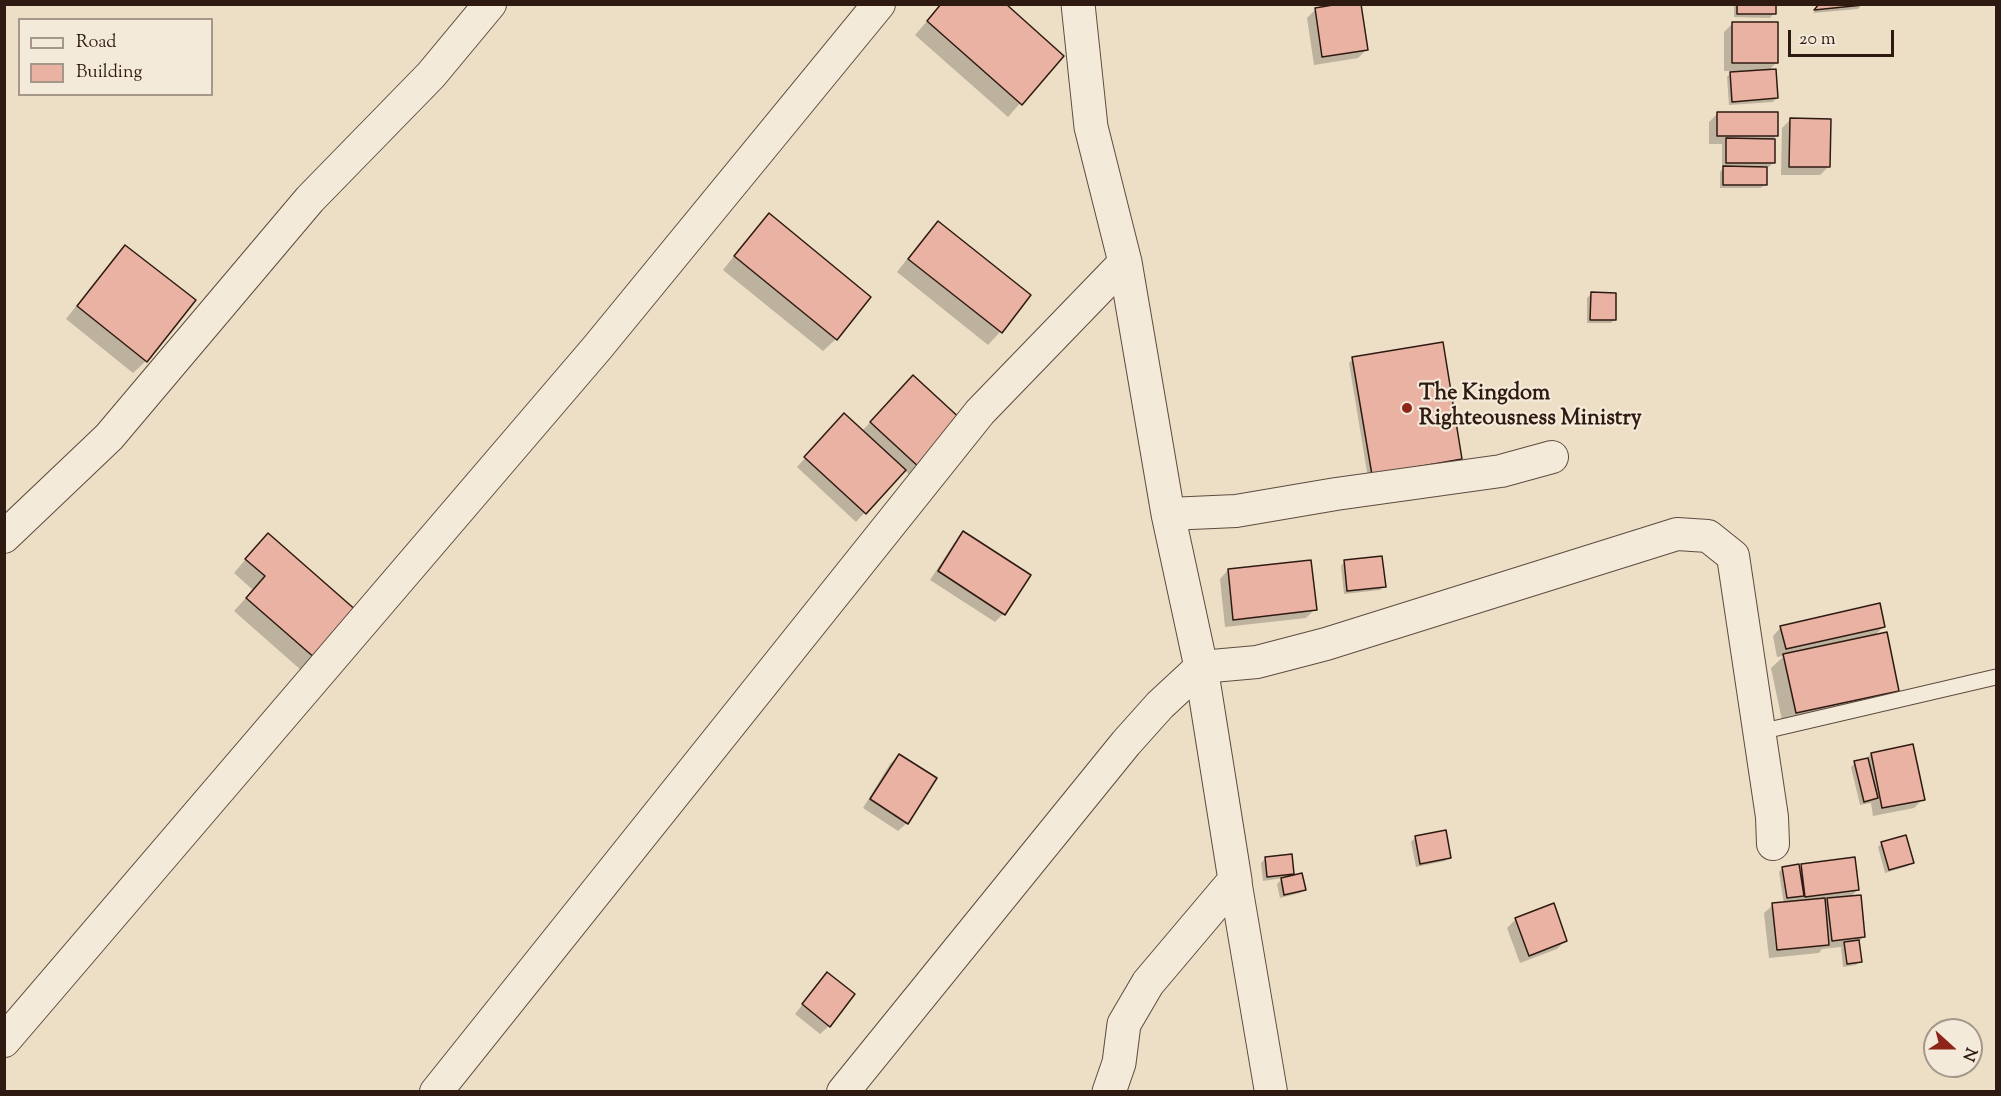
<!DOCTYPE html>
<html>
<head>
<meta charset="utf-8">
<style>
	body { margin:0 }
	#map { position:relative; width:2001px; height:1096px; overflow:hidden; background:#ecdfc6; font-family:"Sorts Mill Goudy",serif }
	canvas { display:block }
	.frame { position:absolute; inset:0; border:6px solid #2f1a12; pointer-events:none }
	.legend { position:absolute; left:18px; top:18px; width:195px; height:78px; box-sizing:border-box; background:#f3eada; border:2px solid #a5978a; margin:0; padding:8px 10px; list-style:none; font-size:18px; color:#2f1a12 }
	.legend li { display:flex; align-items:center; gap:12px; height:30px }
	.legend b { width:30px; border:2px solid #a5978a }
	.north { position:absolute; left:1923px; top:1018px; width:60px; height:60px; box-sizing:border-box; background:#f3eada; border:2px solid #a5978a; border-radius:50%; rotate:111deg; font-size:16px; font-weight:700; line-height:24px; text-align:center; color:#2f1a12 }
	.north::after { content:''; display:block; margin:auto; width:21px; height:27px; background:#8f2418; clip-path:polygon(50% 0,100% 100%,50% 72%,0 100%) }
	.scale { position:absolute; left:1788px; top:30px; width:106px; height:27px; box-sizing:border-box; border:3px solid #2f1a12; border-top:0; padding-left:8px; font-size:18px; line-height:21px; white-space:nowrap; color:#2f1a12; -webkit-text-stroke:4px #f3eada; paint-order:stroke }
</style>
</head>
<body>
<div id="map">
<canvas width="2001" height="1096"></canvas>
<div class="frame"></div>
<ul class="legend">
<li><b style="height:8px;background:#f3eada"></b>Road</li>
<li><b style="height:16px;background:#e9b2a3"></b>Building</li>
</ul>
<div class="north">N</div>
<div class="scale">20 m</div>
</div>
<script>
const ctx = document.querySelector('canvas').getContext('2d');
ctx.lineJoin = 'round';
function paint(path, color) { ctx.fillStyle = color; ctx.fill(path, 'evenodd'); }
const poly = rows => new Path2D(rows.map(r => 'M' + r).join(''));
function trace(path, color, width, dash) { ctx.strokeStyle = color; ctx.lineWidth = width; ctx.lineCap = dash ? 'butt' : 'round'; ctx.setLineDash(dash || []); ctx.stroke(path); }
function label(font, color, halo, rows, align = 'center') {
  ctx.font = font + ' "Sorts Mill Goudy",serif'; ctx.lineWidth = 4.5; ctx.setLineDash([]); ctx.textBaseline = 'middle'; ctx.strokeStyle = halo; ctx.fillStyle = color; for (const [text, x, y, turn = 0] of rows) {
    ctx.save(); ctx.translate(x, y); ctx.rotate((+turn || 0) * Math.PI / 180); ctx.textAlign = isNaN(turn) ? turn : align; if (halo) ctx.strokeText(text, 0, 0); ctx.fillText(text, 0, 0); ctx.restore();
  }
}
paint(poly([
	[942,4,1062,56,1008,117,915,35],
	[1734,4,1775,4,1774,13,1770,18,1734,17],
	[1821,4,1862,4,1858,9,1813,13],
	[1316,9,1366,50,1358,58,1314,65,1307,18],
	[1733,23,1776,63,1768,71,1777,98,1773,102,1729,105,1727,77,1733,71,1724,71,1724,32],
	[1718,113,1776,136,1773,139,1773,163,1769,167,1766,167,1765,184,1761,188,1720,188,1720,172,1725,166,1722,166,1722,144,1709,144,1709,122],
	[1790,120,1829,166,1820,175,1781,175,1782,128],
	[769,215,836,339,823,351,723,270,756,228],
	[938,223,1029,296,1000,332,988,345,897,272,925,236],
	[125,247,146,361,133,373,66,319,113,259],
	[1591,294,1615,319,1611,323,1587,323,1587,298],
	[1353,359,1461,459,1457,463,1368,478,1349,363],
	[904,386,961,422,911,476,904,470,856,522,797,467,836,424,862,431],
	[964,533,1003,614,995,622,930,580,955,542],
	[255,548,364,619,310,678,234,611,253,590,234,573],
	[1345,562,1384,586,1380,590,1344,594,1341,566],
	[1228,570,1315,609,1306,618,1225,627,1220,579],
	[1884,626,1874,636,1898,691,1885,704,1783,725,1771,668,1784,656,1777,657,1773,636,1781,627],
	[1871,754,1923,799,1914,808,1873,816,1871,803,1860,805,1851,767,1855,763,1865,760],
	[899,756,907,823,898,831,863,808,890,764],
	[1415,838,1449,857,1445,861,1416,867,1411,842],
	[1882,843,1912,862,1908,866,1885,873,1878,847],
	[1265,859,1293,873,1288,878,1304,889,1300,893,1280,898,1277,884,1283,878,1263,881,1261,863],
	[1802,865,1857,890,1850,898,1863,937,1858,943,1860,961,1856,965,1843,967,1841,947,1822,949,1819,953,1769,958,1764,913,1773,905,1784,904,1779,872,1783,868,1798,869],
	[1516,919,1565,941,1557,949,1520,963,1507,928],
	[827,974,829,1026,820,1034,795,1014]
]), '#0003');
const building = poly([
	[941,4,1006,4,1064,56,1022,105,927,21,941,4],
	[1339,4,1361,4,1368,50,1322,57,1315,8,1339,4],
	[1737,4,1776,4,1776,14,1737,14,1737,4],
	[1819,4,1863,4,1863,5,1814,10,1819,4],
	[1732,22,1778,22,1778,63,1732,63,1732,22],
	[1776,69,1778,98,1732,102,1730,72,1776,69],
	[1717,112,1778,112,1778,136,1717,136,1717,112],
	[1790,118,1831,119,1830,167,1789,167,1790,118],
	[1726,138,1775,139,1775,163,1726,163,1726,138],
	[1723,166,1767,167,1767,185,1723,185,1723,166],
	[769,213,871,297,837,340,734,256,769,213],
	[938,221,1031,295,1002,333,908,259,938,221],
	[125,245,196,300,147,362,77,306,125,245],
	[1591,292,1616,293,1616,320,1590,320,1591,292],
	[1443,342,1462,459,1372,475,1352,357,1443,342],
	[913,375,964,422,921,469,870,422,913,375],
	[844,413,906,470,866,514,804,457,844,413],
	[963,531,1031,575,1005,615,938,571,963,531],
	[268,533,366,619,324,666,246,598,265,576,245,559,268,533],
	[1382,556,1386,587,1347,591,1344,560,1382,556],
	[1311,560,1317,610,1233,620,1228,569,1311,560],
	[1880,603,1885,627,1786,649,1780,626,1880,603],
	[1887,632,1899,691,1796,713,1783,654,1887,632],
	[1913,744,1925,800,1882,808,1871,753,1913,744],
	[899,754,937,778,908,824,870,799,899,754],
	[1868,758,1878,798,1864,802,1854,761,1868,758],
	[1446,830,1451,858,1420,864,1415,836,1446,830],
	[1906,835,1914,863,1889,870,1881,842,1906,835],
	[1292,854,1294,874,1267,877,1265,857,1292,854],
	[1855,857,1859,890,1805,897,1801,864,1855,857],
	[1799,864,1804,896,1787,898,1782,867,1799,864],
	[1302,873,1306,890,1284,895,1281,878,1302,873],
	[1861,895,1865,937,1832,941,1827,898,1861,895],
	[1825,898,1829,945,1777,950,1772,903,1825,898],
	[1554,903,1567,941,1529,956,1515,918,1554,903],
	[1859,940,1862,962,1847,964,1844,942,1859,940],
	[827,972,855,994,830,1027,802,1004,827,972]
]);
paint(building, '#e9b2a3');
trace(building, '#2f1a12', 1.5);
const service = poly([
	[1760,732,1996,677]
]);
const minor = poly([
	[1168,514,1236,511,1336,494,1501,471,1552,457],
	[4,537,109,437,310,199,431,75,490,4],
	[1235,880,1271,1092],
	[4,1041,597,348,879,4],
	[436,1092,980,412,1125,262],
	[843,1092,1126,743,1160,705,1201,667,1257,662,1326,644,1677,534,1708,536,1733,556,1772,817,1773,844]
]);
const tertiary = poly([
	[1078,4,1091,127,1125,262,1168,514,1201,667,1235,880,1148,983,1124,1024,1119,1063,1109,1092]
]);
trace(service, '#5e4b3f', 17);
trace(minor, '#5e4b3f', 34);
trace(tertiary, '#5e4b3f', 35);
trace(service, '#f3eada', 15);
trace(minor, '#f3eada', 32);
trace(tertiary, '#f3eada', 33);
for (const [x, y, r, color] of [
	[1407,408,6,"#8f2418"]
]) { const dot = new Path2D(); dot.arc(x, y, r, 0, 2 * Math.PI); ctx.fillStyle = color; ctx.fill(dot); trace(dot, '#f3eada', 2); }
label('bold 22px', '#2f1a12', '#f3eada', [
	["The Kingdom",1419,395],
	["Righteousness Ministry",1419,420]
], 'left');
</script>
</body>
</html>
